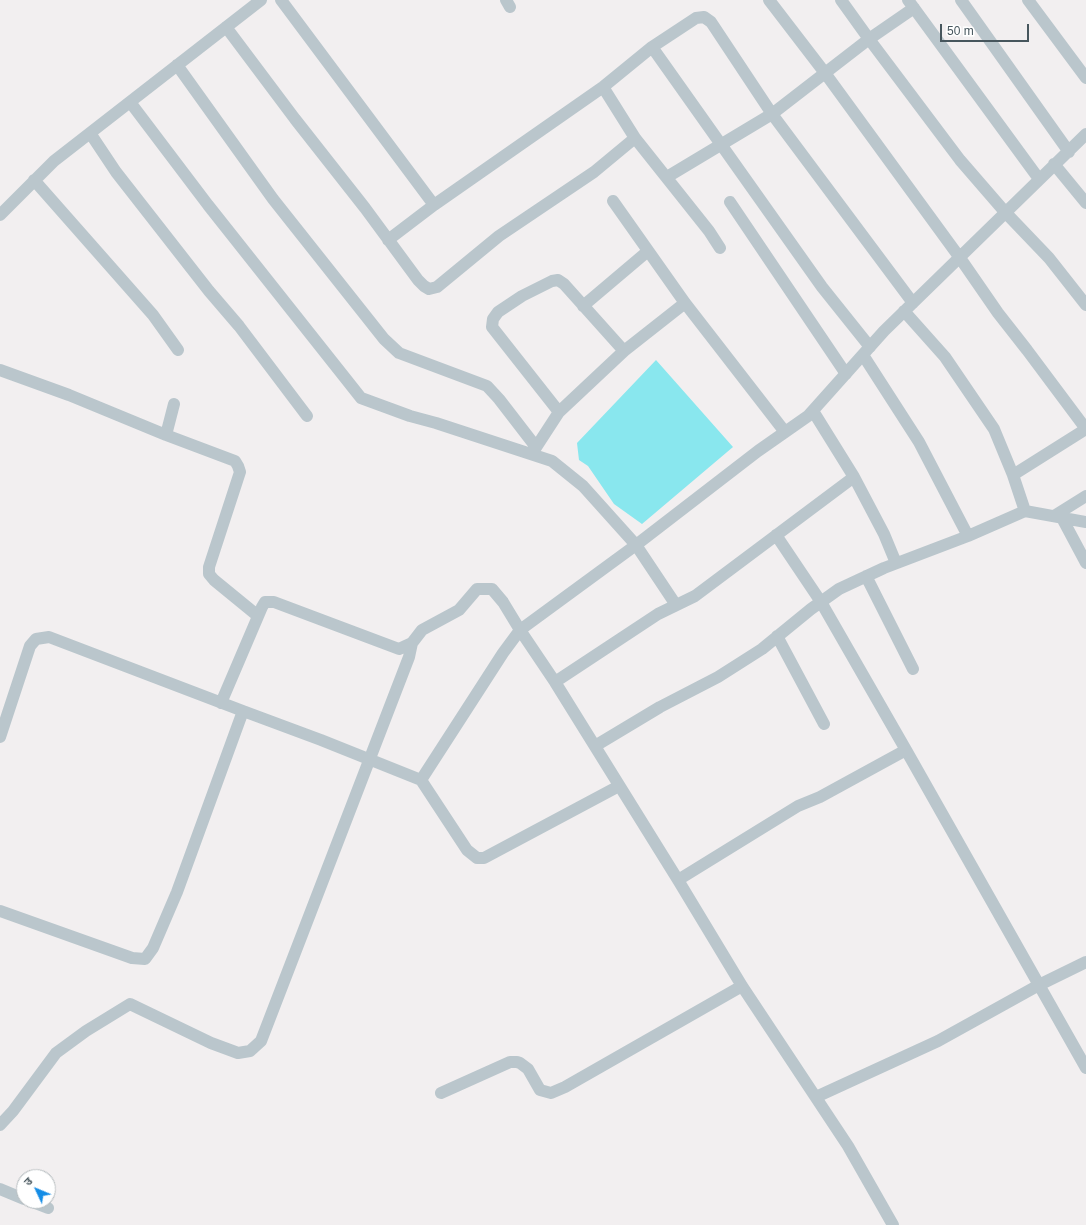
<!DOCTYPE html>
<html>
<head>
<meta charset="utf-8">
<style>
	body { margin:0 }
	#map { position:relative; width:1086px; height:1225px; overflow:hidden; background:#f2eff0; font-family:Helvetica,"Noto Sans Devanagari",sans-serif }
	canvas { display:block }
	.north { position:absolute; left:16px; top:1169px; width:40px; height:40px; box-sizing:border-box; background:#fff; border:1px solid #b5bbbe; border-radius:50%; rotate:314deg; font-size:11px; font-weight:700; line-height:16px; text-align:center; color:#47565d }
	.north::after { content:''; display:block; margin:auto; width:14px; height:18px; background:#158de6; clip-path:polygon(50% 0,100% 100%,50% 72%,0 100%) }
	.scale { position:absolute; left:940px; top:24px; width:89px; height:18px; box-sizing:border-box; border:2px solid #47565d; border-top:0; padding-left:5px; font-size:12px; line-height:14px; white-space:nowrap; color:#47565d; -webkit-text-stroke:3px #fff; paint-order:stroke }
</style>
</head>
<body>
<div id="map">
<canvas width="1086" height="1225"></canvas>
<div class="north">उ</div>
<div class="scale">50 m</div>
</div>
<script>
const ctx = document.querySelector('canvas').getContext('2d');
ctx.lineJoin = 'round';
function paint(path, color) { ctx.fillStyle = color; ctx.fill(path, 'evenodd'); }
const poly = rows => new Path2D(rows.map(r => 'M' + r).join(''));
function trace(path, color, width, dash) { ctx.strokeStyle = color; ctx.lineWidth = width; ctx.lineCap = dash ? 'butt' : 'round'; ctx.setLineDash(dash || []); ctx.stroke(path); }
paint(poly([
	[656,360,733,447,642,524,614,504,588,466,579,460,577,443]
]), '#89e7ee');
trace(poly([
	[281,0,434,205],
	[506,0,510,7],
	[769,0,825,73,960,258,998,313,1027,350,1086,429],
	[841,0,869,39,960,160,1005,212,1049,258,1086,305],
	[908,0,1039,179],
	[961,0,1069,152],
	[1028,0,1086,78],
	[226,27,295,119,365,208,418,280,424,286,429,289,437,287,499,236,594,172,635,138],
	[652,47,822,287,870,347],
	[177,65,273,199,384,339,399,353,487,386,499,399,536,447],
	[603,87,635,138,709,231,720,248],
	[130,102,208,205,361,398,410,416,436,423,552,461,583,486,636,545,676,605],
	[90,133,116,172,209,291,239,326,307,416],
	[1054,164,1086,203],
	[667,177,772,114,869,39,914,8],
	[34,180,153,315,178,350],
	[613,201,685,303,785,432],
	[730,202,846,374],
	[0,215,54,161,261,0],
	[388,240,434,205,603,87,652,47,696,18,704,17,711,22,772,114,913,303],
	[583,306,648,251],
	[904,311,945,357,994,429,1013,475,1025,511],
	[863,355,919,442,968,536],
	[0,370,69,395,166,435],
	[174,404,166,435,235,461,238,466,240,472,209,567,209,574,214,580,258,616],
	[559,412,492,327,493,319,498,312,522,296,552,281,558,280,564,284,624,351],
	[533,452,559,412,624,351,685,303],
	[1013,475,1086,429],
	[854,477,884,534,896,563],
	[1054,516,1086,496],
	[1062,518,1086,563],
	[776,535,821,602,906,750],
	[866,576,913,669],
	[777,636,824,724],
	[555,682,658,614,695,596,854,477,813,411],
	[221,703,262,607,265,602,274,602,399,649,412,643,422,630,459,610,477,589,492,589,503,602,520,630,503,653,421,780],
	[243,711,321,740,421,780,467,850,477,858,484,858,619,786],
	[0,737,30,646,36,639,49,637,243,711,177,892,153,948,145,959,132,958,0,911],
	[595,746,660,707,718,677,762,649,811,609,839,589,884,568,968,536,1025,511,1086,522],
	[678,880,798,806,820,797,906,750,1086,1068],
	[441,1093,510,1062,517,1062,520,1063,528,1069,540,1090,551,1093,565,1087,742,986],
	[816,1097,938,1041,1039,985,1086,962],
	[0,1125,13,1111,56,1053,86,1031,130,1004,211,1043,238,1053,250,1051,261,1041,409,657,412,643],
	[0,1189,24,1199],
	[30,1201,48,1208],
	[893,1225,848,1146,742,986,678,880,555,682,520,630,636,545,758,451,808,416,884,331,1086,134]
]), '#bac6cc', 12);
</script>
</body>
</html>
